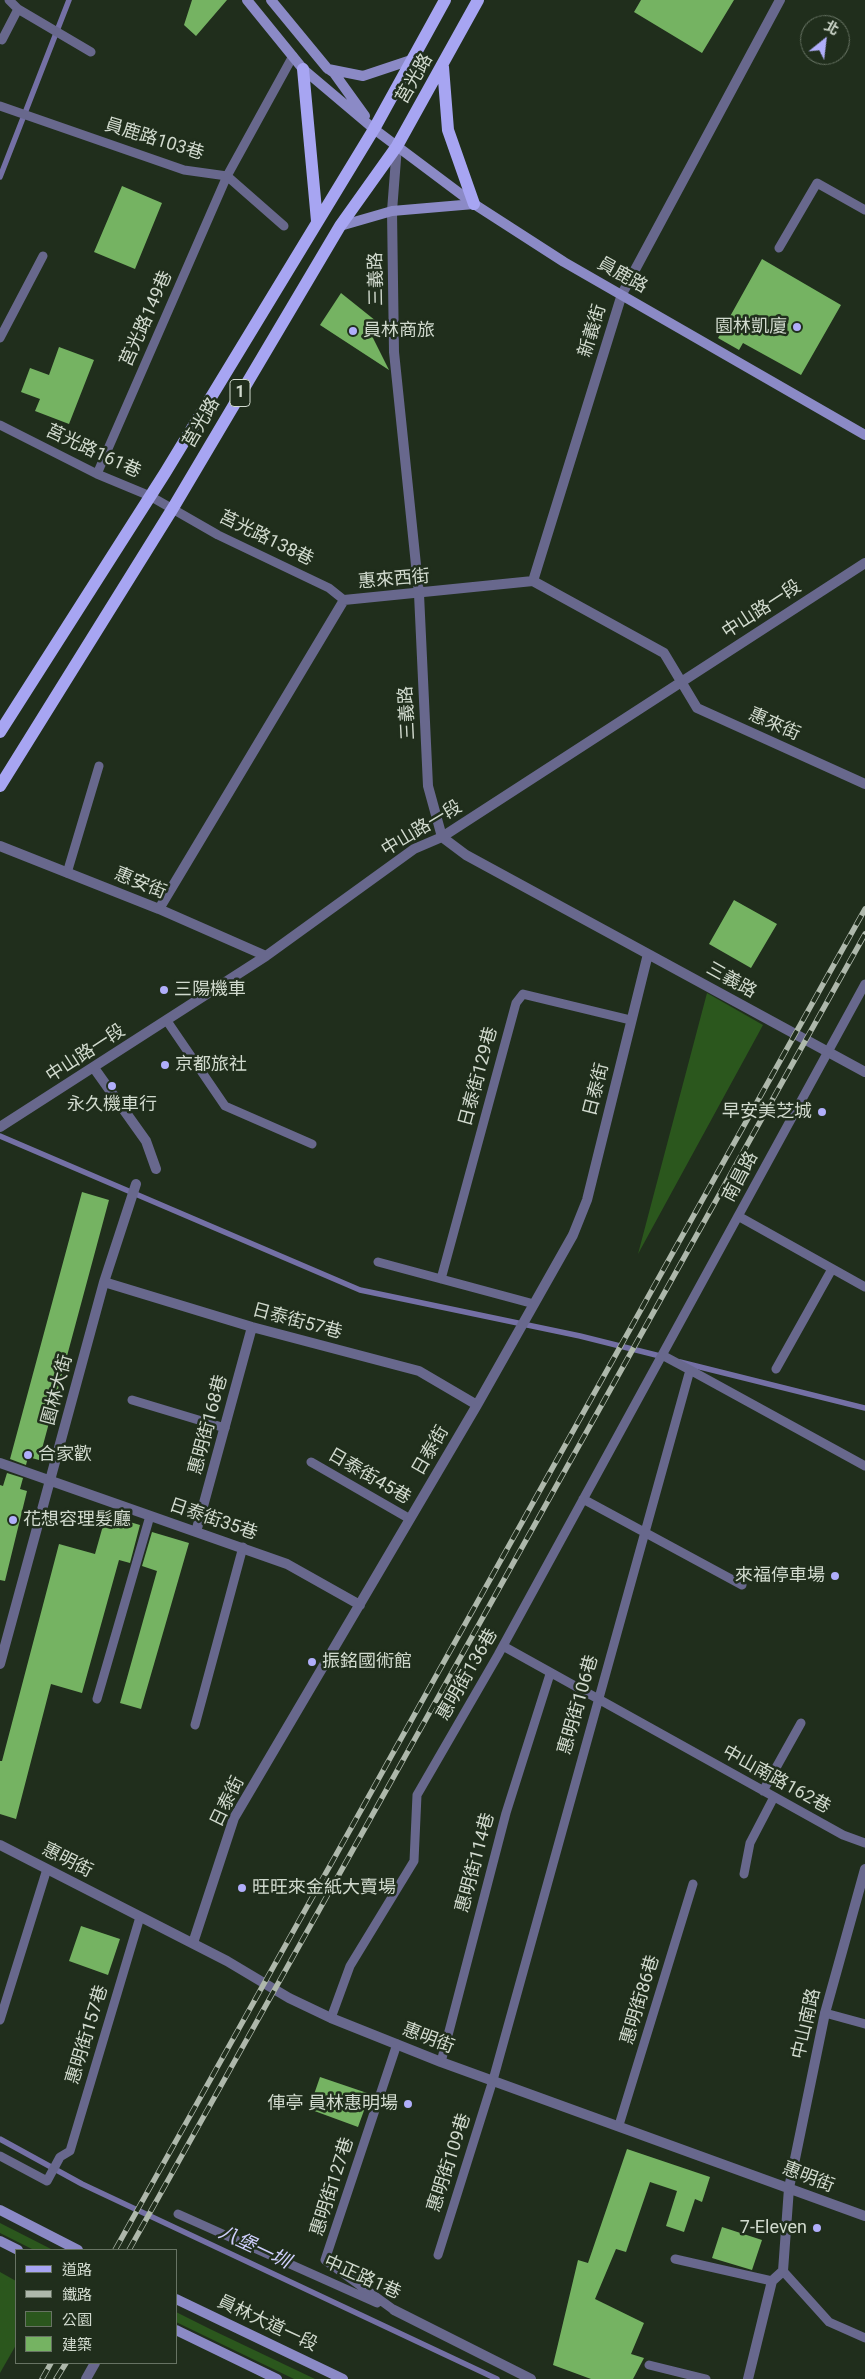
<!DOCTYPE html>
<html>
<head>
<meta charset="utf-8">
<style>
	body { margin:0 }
	#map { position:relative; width:865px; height:2379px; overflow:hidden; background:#202e1c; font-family:Roboto,"Noto Sans TC",sans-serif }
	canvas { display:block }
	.legend { position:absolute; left:15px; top:2249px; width:162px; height:115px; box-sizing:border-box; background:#202e1c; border:1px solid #677363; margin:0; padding:6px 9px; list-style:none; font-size:15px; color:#d1dace }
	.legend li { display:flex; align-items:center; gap:10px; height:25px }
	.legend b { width:25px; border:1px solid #677363 }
	.north { position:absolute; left:800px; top:15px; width:50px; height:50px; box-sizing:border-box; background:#202e1c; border:1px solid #677363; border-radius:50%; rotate:29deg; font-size:14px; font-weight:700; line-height:20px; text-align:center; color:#d1dace }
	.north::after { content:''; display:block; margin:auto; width:18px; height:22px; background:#b0aefa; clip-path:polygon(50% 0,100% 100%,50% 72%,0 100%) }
</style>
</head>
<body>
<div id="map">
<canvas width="865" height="2379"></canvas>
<ul class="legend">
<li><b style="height:6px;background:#a7a5f2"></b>道路</li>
<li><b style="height:6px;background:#aeb8ab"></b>鐵路</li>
<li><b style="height:14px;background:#2b571d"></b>公園</li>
<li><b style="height:14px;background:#75b362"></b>建築</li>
</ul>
<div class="north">北</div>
</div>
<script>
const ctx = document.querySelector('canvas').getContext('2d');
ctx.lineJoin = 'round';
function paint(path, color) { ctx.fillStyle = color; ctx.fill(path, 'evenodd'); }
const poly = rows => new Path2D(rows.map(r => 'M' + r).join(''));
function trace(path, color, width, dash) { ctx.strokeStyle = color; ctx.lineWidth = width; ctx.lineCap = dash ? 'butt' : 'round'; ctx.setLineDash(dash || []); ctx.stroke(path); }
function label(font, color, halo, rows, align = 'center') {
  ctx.font = font + ' Roboto,"Noto Sans TC",sans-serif'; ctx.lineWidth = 5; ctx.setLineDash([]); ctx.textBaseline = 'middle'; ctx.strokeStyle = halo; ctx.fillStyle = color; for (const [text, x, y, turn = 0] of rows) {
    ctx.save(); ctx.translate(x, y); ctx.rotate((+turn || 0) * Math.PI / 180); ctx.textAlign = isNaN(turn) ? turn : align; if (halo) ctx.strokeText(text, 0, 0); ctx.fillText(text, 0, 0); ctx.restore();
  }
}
paint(poly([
	[707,993,763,1025,638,1254],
	[0,2223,53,2250,34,2250,0,2233],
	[0,2272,16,2281,16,2345,0,2373],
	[176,2312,210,2329,315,2379,294,2379,176,2322]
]), '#2b571d');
trace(poly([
	[0,177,69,0],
	[0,1136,360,1290,580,1336,664,1357],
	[680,1362,865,1408],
	[0,2139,82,2184,497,2379]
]), '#7470a5', 5.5);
paint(poly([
	[192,0,227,0,196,36,184,25],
	[641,0,734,0,702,53,634,12],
	[122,186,162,203,135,269,94,252],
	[762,259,841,305,801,375,743,343,739,350,718,338],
	[341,293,381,325,372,336,389,370,320,325],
	[59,347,94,360,69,424,35,411,40,399,21,392,30,368,49,375],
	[734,900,777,924,751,968,709,944],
	[82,1192,109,1200,39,1460,28,1457,26,1465,10,1459],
	[7,1473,23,1478,20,1489,27,1491,5,1581,0,1580,0,1485,3,1486],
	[106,1515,140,1525,130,1563,119,1560,82,1693,51,1684,16,1819,0,1814,0,1761,2,1761,59,1544,95,1554],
	[152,1532,189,1543,141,1709,120,1703,157,1571,142,1566],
	[81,1926,120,1939,108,1975,69,1961],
	[320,2077,370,2094,358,2127,309,2109],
	[627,2149,710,2177,702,2202,695,2199,684,2232,666,2226,677,2191,650,2182,626,2252,616,2249,595,2299,644,2323,631,2354,644,2358,633,2379,591,2379,553,2365,578,2260,588,2263],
	[722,2227,762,2240,752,2270,712,2258]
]), '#75b362');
trace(poly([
	[9,0,18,9,91,52],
	[0,39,2,40,18,9],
	[0,106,184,170,227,176],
	[227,176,284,226],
	[779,248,817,183,865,210],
	[0,338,43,256],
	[0,425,97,474,150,496,218,535,329,588,344,600],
	[97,474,227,176,293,56],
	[67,873,99,766],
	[167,1021,225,1106,312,1144],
	[738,1216,865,1287],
	[378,1262,534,1304],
	[441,1279,516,1003,523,994,631,1020],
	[776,1369,832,1269],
	[690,1370,865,1466],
	[132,1400,225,1428],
	[311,1462,410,1519],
	[583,1499,742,1585],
	[503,1646,843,1835,865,1843],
	[97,1699,150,1516],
	[195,1725,243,1547],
	[763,1791,801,1723],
	[744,1874,750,1843,774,1797],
	[825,2013,865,2024],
	[331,2018,350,1966,414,1861,417,1795,498,1655,865,984],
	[0,2020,47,1869],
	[441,2062,506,1813,550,1674],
	[619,2125,693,1884],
	[0,2156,47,2181,60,2157,70,2151,140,1917],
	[178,2214,377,2303],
	[438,2255,493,2080,690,1370,662,1355],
	[675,2259,772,2281],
	[783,2271,829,2322,865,2338],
	[394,2310,325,2260,397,2044],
	[649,2365,706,2379]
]), '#68688d', 9);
trace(poly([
	[397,146,392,211,394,352,419,594,428,786,442,837,466,855,865,1072],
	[533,581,622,294,780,0],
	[0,846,159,909,266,956],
	[159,909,344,600,533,581,664,653,697,708,865,784],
	[94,1068,146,1141,156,1169],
	[0,1127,266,956,414,849,442,837,865,563],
	[104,1282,252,1327,419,1371,477,1405],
	[0,1463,287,1564,360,1605],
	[196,1532,252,1327],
	[0,1664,104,1282,136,1184],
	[0,1845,227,1961,289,1998,331,2018,441,2062,865,2216],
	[193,1943,234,1818,477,1405,573,1235,587,1200,648,954],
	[394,2310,531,2379],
	[86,2379,95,2363],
	[748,2379,772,2281,783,2271,789,2188,825,2013,865,1869]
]), '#68688d', 10);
trace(poly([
	[247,0,303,69,374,129,474,204,564,262,865,435],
	[271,0,327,68,334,73,365,116],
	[328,69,363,76,414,59],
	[340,226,392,211,474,204],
	[0,2210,78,2250],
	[0,2241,18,2250],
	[176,2299,343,2379],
	[176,2330,277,2379]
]), '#8b8ac6', 10);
trace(poly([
	[443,67,448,130,474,204],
	[303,69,317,221],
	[0,732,165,473,374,129,445,0],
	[0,786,173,508,340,226,397,146,478,0]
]), '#a7a5f2', 12);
const rail = poly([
	[115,2250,865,909],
	[129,2250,865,934],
	[42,2379,51,2363],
	[56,2379,66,2363]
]);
trace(rail, '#aeb8ab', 5.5);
trace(rail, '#202e1c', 4, [11]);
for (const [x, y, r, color] of [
	[797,327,5,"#b0aefa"],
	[353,331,5,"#b0aefa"],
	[164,990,5,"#b0aefa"],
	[165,1065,5,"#b0aefa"],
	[112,1086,5,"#b0aefa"],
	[822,1112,5,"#b0aefa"],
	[28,1455,5,"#b0aefa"],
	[13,1520,5,"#b0aefa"],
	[835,1576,5,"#b0aefa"],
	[312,1662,5,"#b0aefa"],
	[242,1888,5,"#b0aefa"],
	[408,2104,5,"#b0aefa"],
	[817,2228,5,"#b0aefa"]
]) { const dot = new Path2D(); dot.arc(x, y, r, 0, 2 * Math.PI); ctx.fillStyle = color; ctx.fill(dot); trace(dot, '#202e1c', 2); }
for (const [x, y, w] of [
	[240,393,20]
]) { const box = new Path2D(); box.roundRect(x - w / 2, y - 13.5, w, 27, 4); ctx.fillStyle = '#202e1c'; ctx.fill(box); trace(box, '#d1dace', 1); }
label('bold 16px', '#d1dace', null, [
	["1",240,393]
]);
label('18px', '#d1dace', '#202e1c', [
	["莒光路",415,79,-60],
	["員鹿路103巷",154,140,17],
	["員鹿路",622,276,29],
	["三義路",377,279,-91],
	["莒光路149巷",147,319,-66],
	["新義街",593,331,-73],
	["莒光路",202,423,-60],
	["莒光路161巷",93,452,25],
	["莒光路138巷",266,539,26],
	["惠來西街",394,580,-5],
	["中山路一段",762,610,-33],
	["三義路",408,713,-93],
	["惠來街",774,725,24],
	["中山路一段",422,829,-31],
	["惠安街",140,884,22],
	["三義路",731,981,29],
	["中山路一段",86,1054,-33],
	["日泰街129巷",479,1077,-75],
	["日泰街",597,1090,-76],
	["南昌路",741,1177,-62],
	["日泰街57巷",297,1322,15],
	["園林大街",58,1390,-75],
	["惠明街168巷",209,1425,-75],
	["日泰街",431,1451,-60],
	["日泰街45巷",369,1477,30],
	["日泰街35巷",213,1520,19],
	["惠明街136巷",468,1675,-60],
	["惠明街106巷",579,1705,-74],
	["中山南路162巷",776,1780,29],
	["日泰街",228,1802,-64],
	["惠明街",67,1861,27],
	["惠明街114巷",476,1863,-75],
	["惠明街86巷",641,2000,-73],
	["中山南路",807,2024,-77],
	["惠明街157巷",88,2035,-73],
	["惠明街",428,2039,21],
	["惠明街109巷",450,2163,-72],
	["惠明街",808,2178,21],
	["惠明街127巷",333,2187,-72],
	["中正路1巷",362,2278,24],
	["員林大道一段",267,2324,25]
]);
label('18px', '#d1dace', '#202e1c', [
	["園林凱廈",787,327,"right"],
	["員林商旅",363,331],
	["三陽機車",174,990],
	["京都旅社",175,1065],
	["永久機車行",112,1105,"center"],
	["早安美芝城",812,1112,"right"],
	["合家歡",38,1455],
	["花想容理髮廳",23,1520],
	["來福停車場",825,1576,"right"],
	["振銘國術館",322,1662],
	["旺旺來金紙大賣場",252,1888],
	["俥亭 員林惠明場",398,2104,"right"],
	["7-Eleven",807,2228,"right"]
], 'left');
label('italic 19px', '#cfcffd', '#202e1c', [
	["八堡一圳",254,2248,25]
]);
</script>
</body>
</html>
